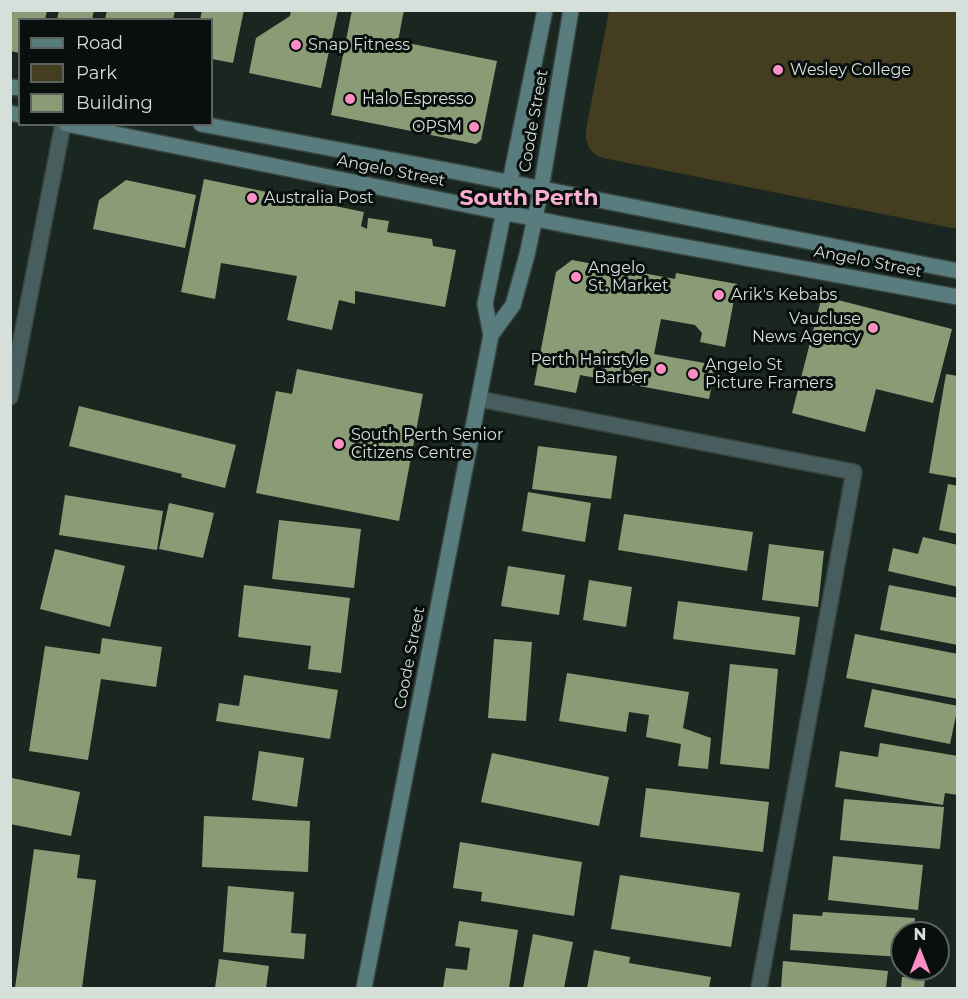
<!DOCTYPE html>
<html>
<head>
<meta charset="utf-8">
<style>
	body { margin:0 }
	#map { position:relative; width:968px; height:999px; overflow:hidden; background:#1a2721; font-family:Montserrat,sans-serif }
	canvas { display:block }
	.frame { position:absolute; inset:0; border:12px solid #d7dfdb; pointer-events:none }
	.legend { position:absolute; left:18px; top:18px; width:195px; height:108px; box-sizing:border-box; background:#090f0c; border:2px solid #5b625f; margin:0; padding:8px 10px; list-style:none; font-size:18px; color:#d7dfdb }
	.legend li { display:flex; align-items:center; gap:12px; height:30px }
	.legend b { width:30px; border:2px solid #5b625f }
	.north { position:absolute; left:890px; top:921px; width:60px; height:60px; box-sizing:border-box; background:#090f0c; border:2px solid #5b625f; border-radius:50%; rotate:0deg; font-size:16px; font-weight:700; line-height:24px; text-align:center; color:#d7dfdb }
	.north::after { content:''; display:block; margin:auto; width:21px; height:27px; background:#fb8fc5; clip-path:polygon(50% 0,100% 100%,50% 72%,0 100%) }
</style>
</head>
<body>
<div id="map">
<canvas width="968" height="999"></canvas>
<div class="frame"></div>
<ul class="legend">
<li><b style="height:8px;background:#597d7e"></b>Road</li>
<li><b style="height:16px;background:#453d1f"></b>Park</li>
<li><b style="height:16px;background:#899c76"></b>Building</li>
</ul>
<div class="north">N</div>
</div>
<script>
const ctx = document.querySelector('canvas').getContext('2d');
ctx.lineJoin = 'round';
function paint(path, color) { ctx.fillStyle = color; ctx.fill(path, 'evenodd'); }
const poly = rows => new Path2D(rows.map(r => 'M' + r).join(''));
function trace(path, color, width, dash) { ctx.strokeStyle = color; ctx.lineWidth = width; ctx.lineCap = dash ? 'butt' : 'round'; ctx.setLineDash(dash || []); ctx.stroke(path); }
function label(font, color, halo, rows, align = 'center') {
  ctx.font = font + ' Montserrat,sans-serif'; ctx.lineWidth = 6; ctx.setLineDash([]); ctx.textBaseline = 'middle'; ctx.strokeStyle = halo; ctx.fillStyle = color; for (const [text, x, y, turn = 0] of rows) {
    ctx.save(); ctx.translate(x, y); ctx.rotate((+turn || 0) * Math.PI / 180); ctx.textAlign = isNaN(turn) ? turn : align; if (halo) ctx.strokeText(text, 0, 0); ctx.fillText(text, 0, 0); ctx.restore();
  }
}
paint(poly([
	[609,11,957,11,957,229,603,158,596,155,589,148,586,139,586,130]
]), '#453d1f');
paint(poly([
	[13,10,47,10,45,20,20,20,20,53,10,51,10,21],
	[59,10,94,10,92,20,57,20],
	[107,10,175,10,173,20,105,20],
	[202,10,244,10,233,63,212,59,212,20,200,20],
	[291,10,338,10,321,88,249,73,256,38,290,16],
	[352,10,404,10,398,41,497,61,481,140,476,144,331,115],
	[204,179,364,212,361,226,367,229,368,218,389,221,387,232,432,239,433,246,456,250,445,307,355,291,355,304,339,300,332,330,287,320,297,276,221,263,215,299,181,292],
	[126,180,196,195,185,248,93,229,99,200],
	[572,260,675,279,676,273,737,284,725,347,700,342,702,333,695,325,661,319,654,354,716,365,709,399,580,375,576,393,534,385,556,272],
	[822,296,952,329,933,403,876,389,865,432,792,413],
	[297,369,423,394,399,521,256,493,276,391,292,394],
	[946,374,958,376,958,478,929,473],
	[79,406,236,445,225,488,181,477,182,474,69,446],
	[538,446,617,456,611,499,532,489],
	[948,484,958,486,958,534,939,530],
	[528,492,591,503,585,542,522,531],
	[65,495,163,511,157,550,59,535],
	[169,503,214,513,203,558,159,549],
	[624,514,753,532,747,571,618,550],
	[279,520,361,529,354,588,272,579],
	[923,537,958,545,958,587,888,571,893,548,918,554],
	[769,544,824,551,818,607,762,600],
	[55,549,125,566,110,627,40,609],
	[508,566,565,575,559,615,501,606],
	[589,580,632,587,626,627,583,620],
	[244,585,350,598,341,673,308,669,311,646,238,637],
	[889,585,958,598,958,645,880,630],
	[678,601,800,617,795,655,673,639],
	[855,634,958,654,958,699,846,678],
	[102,638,162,647,156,687,101,679,88,760,29,751,45,646,100,654],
	[494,639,532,642,526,721,488,718],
	[730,664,778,669,769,769,720,764],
	[567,673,689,692,683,728,711,738,708,769,678,766,681,744,646,737,649,715,629,712,626,732,559,721],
	[244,675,338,690,330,739,216,721,219,703,239,706],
	[872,689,958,706,950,744,864,727],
	[880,743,958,756,958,795,945,793,943,805,835,787,840,751,878,757],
	[259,751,304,758,297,807,252,800],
	[492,753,609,777,599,826,481,802],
	[12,778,80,792,71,836,10,824],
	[646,788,769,802,763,852,640,837],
	[844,799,944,807,940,849,840,840],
	[204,816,310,821,308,872,202,867],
	[460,842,582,862,574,916,481,901,482,892,453,888],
	[34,849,80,855,77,878,96,880,82,988,15,988],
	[833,856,923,865,918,910,828,900],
	[620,875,740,893,731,947,611,929],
	[228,886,294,892,291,933,306,934,304,959,223,952],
	[823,912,915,918,914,933,902,933,902,957,790,950,793,914,822,916],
	[459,921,518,930,509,988,443,988,446,968,467,970,470,948,455,946],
	[533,934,573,942,564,988,523,988],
	[594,950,630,957,629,963,711,977,709,988,587,988],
	[219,959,269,966,266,988,215,988],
	[783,961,888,971,886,988,781,988],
	[902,977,925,978,924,988,901,988]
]), '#899c76');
const lane = poly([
	[479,399,854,472,759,988]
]);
const street = poly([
	[10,397,63,124]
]);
const secondary = poly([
	[10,87,20,88],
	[10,113,20,115],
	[66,124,571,226,958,297],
	[201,124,457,172,958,271],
	[491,335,513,305,527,255,541,189,571,10],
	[364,988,491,335,485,304,545,10]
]);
trace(lane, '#38443f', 18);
trace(street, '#38443f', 18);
trace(secondary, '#38443f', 18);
trace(lane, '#475d5e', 15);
trace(street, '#475d5e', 15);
trace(secondary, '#597d7e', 15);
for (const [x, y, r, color] of [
	[296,45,6,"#fb8fc5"],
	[778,70,6,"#fb8fc5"],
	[350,99,6,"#fb8fc5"],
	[474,127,6,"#fb8fc5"],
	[252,198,6,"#fb8fc5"],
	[576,277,6,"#fb8fc5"],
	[719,295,6,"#fb8fc5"],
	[873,328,6,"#fb8fc5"],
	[661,369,6,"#fb8fc5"],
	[693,374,6,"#fb8fc5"],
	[339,444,6,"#fb8fc5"]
]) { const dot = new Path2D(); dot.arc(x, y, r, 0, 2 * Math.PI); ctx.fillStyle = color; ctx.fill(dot); trace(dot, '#090f0c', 2); }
label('16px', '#d7dfdb', '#090f0c', [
	["Snap Fitness",308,45],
	["Wesley College",790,70],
	["Halo Espresso",362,99],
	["OPSM",462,127,"right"],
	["Australia Post",264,198],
	["Angelo",588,268],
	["St. Market",588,286],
	["Arik's Kebabs",731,295],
	["Vaucluse",861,319,"right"],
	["News Agency",861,337,"right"],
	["Perth Hairstyle",649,360,"right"],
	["Barber",649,378,"right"],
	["Angelo St",705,365],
	["Picture Framers",705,383],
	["South Perth Senior",351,435],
	["Citizens Centre",351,453]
], 'left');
label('16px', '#d7dfdb', '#090f0c', [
	["Coode Street",534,121,-80],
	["Angelo Street",391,171,11],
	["Angelo Street",868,262,11],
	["Coode Street",410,658,-79]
]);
label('bold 22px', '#f9add1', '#090f0c', [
	["South Perth",529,199]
]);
</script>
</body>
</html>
